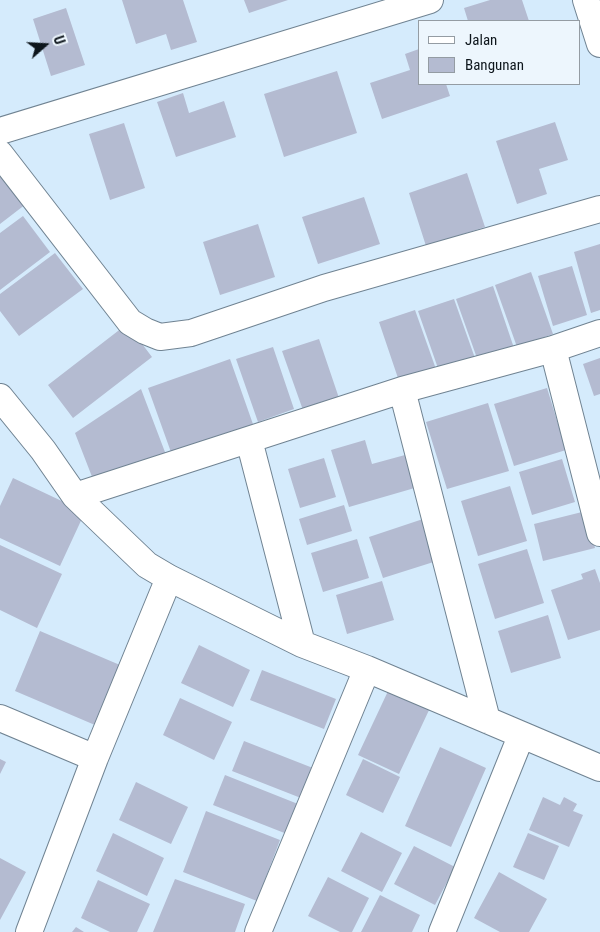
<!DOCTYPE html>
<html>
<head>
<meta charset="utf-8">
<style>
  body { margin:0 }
  #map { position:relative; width:600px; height:932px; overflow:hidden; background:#d5ebfc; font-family:"Roboto Condensed",sans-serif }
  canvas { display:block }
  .legend { position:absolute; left:418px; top:20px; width:162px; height:65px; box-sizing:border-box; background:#edf6fd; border:1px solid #949ca3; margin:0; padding:6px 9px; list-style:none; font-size:15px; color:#0e161c }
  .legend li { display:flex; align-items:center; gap:10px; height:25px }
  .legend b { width:25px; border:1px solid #949ca3 }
  .north { position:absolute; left:20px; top:20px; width:50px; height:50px; -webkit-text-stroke:4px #edf6fd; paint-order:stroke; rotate:71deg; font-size:14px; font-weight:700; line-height:20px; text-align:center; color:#0e161c }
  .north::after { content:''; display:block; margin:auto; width:18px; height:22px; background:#0e161c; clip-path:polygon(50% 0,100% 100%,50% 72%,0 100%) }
</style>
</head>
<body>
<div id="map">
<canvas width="600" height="932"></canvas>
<ul class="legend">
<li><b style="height:6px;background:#fff"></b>Jalan</li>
<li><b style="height:14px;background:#b4bbd1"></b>Bangunan</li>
</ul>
<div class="north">U</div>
</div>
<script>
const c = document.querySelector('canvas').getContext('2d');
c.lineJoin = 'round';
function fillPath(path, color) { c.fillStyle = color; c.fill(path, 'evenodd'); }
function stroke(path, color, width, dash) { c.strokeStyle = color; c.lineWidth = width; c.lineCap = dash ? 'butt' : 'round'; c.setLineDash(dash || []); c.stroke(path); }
fillPath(new Path2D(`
  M122,0h61l14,42 -26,8 -5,-16 -30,10z
  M244,0h44l-39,13z
  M490,0h32l7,21h-61l-4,-13z
  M66,8l19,57 -34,11 -18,-57z
  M419,49v35h27l4,12 -68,23 -12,-36 40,-13 -5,-16z
  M337,71l20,62 -73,24 -20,-63z
  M183,93l6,20 35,-12 12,36 -60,20 -19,-55z
  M555,122l13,38 -29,9 8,25 -30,10 -21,-63z
  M124,123l21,65 -35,12 -21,-66z
  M0,169l26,35 -26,20z
  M467,173l18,54 -59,19 -17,-53z
  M364,197l16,47 -62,20 -16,-47z
  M23,216l27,36 -50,38v-57z
  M258,224l17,53 -55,18 -17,-53z
  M600,244v66l-9,3 -17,-61z
  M55,253l28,36 -64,47 -19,-25v-17z
  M572,266l15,49 -34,11 -15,-50z
  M531,272l22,62 -36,13 -22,-62z
  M493,286l21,62 -36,13 -22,-62z
  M454,299l22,62 -36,13 -22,-63z
  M415,310l22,62 -37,12 -21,-62z
  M127,324l25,33 -79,61 -25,-33z
  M319,339l21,62 -36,12 -22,-62z
  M273,347l21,62 -36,13 -22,-63z
  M600,358v36l-6,2 -11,-32z
  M230,359l24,68 -82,28 -24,-67z
  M547,388l19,62 -52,16 -20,-62z
  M141,389l27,71 -72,27 -21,-54z
  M488,403l21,68 -62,18 -21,-67z
  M365,440l7,24 44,-12 9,33 -76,22 -18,-57z
  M324,458l12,39 -36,11 -12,-39z
  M562,459l13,43 -43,13 -13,-43z
  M13,478l72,34 -25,54 -60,-28v-32z
  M510,486l17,55 -49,15 -17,-55z
  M344,505l8,26 -45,14 -8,-26z
  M586,511l9,37 -52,13 -9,-37z
  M429,517l14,42 -60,19 -14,-41z
  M357,539l12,39 -46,14 -12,-39z
  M0,545l62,29 -25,54 -37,-18z
  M527,549l17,54 -49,16 -17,-55z
  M595,569l5,14v47l-32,10 -17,-50 32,-11 -2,-5z
  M382,581l12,39 -47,14 -11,-39z
  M548,615l13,43 -50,15 -13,-42z
  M40,631l87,37 -25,60 -87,-37z
  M199,645l51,25 -17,37 -52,-24z
  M262,670l74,29 -12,30 -74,-29z
  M389,689l41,19 -31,66 -41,-19z
  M180,698l52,24 -18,38 -51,-25z
  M244,741l74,29 -12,30 -74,-29z
  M440,747l46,21 -35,79 -46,-21z
  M0,759l6,3 -6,12z
  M363,759l37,18 -17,36 -37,-18z
  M225,775l73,29 -11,30 -74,-29z
  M136,782l52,25 -17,37 -52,-24z
  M543,797l17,8 4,-8 13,7 -4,7 10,4 -14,32 -40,-17z
  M206,811l74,29 -23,61 -74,-29z
  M361,832l41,21 -20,39 -41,-21z
  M113,833l51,25 -17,38 -51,-25z
  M528,833l31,13 -15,34 -31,-13z
  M414,846l41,21 -20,38 -41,-21z
  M0,858l26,14 -26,48z
  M499,872l48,27 -18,33h-29l-26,-14z
  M328,877l41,21 -17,34h-12l-32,-16z
  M175,879l70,25 -10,28h-82z
  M98,880l52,24 -13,28h-27l-29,-14z
  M380,895l40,20 -8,17h-51z
  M76,927l8,5h-12z`), '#b4bbd1');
const street = new Path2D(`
  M586,0l14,44
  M0,131l430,-131
  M0,154l130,168 15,9 15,6 31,-4 133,-45 276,-79
  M553,349l47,184
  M402,390l85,330
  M0,397l43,53 32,46 72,69 22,13 133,66 65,25 233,99
  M249,440l53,204
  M75,496l327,-106 151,-41 47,-16
  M0,718l95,40
  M29,932l66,-174 74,-180
  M258,932l109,-263
  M442,932l79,-196`);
stroke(street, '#708392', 28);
stroke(street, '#fff', 26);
</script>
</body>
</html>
